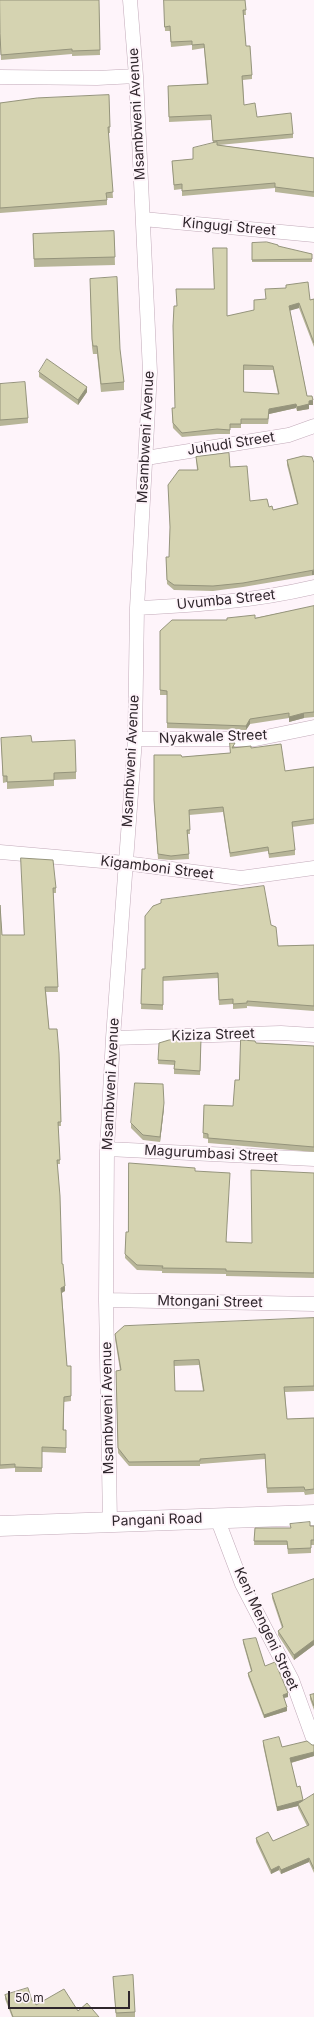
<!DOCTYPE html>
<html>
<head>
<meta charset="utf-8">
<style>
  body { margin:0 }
  #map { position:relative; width:314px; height:2017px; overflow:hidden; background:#fef4fa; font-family:Inter,sans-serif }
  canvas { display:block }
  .scale { position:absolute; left:8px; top:1991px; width:122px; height:18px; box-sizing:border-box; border:2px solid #2f262c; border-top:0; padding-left:5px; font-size:12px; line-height:14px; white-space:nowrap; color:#2f262c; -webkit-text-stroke:3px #fef4fa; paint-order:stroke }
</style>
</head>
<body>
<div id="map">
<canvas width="314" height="2017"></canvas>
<div class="scale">50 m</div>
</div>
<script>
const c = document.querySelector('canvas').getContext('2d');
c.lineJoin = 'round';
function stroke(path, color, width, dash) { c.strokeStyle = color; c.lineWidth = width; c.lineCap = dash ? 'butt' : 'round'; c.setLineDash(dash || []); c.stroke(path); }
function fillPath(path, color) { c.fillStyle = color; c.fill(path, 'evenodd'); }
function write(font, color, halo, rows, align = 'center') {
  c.font = font + ' Inter,sans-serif'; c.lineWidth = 4; c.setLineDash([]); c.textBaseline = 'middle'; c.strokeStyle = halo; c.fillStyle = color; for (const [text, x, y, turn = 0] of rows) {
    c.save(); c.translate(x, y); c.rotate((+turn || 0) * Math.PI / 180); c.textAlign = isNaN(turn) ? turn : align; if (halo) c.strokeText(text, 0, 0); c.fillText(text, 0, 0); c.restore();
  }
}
const minor = new Path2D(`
  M0,77l97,1 39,-2
  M143,219l171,16
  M146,458l143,-23 25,-9
  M137,608c61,-3 117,-7 177,-21
  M135,739h121l58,-12
  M0,852l125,11 116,15 73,-10
  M113,1038l168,-5 33,2
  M107,1149l207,10
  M106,1300l208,4
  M217,1518l25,66 50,96 22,61
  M110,1522l-4,-222 1,-151 6,-111 22,-299 2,-131 13,-236 -14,-296 -6,-76`);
const secondary = new Path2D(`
  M0,1526l314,-11`);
stroke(minor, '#c2aab9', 15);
stroke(secondary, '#c2aab9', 21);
stroke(minor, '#fff', 14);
stroke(secondary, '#fff', 20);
fillPath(new Path2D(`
  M0,0h99l1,55 -28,1v-2l-71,6 -1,-21z
  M164,0h81l1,15h-2l2,31 6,29v4l-9,1 1,25 13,12 36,17v4l-74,7 95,13v39l-39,-5v-4l-93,8v-7l-8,1 -2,-29 21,-2 20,-16 -2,-23 -42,2 -1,-36 39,-2 -3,-36 -12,2v-5l-21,2 -1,-16h-5z
  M109,95l1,38h-2l5,65h-6v7l-107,8v-110z
  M114,231l1,34 -81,2 -1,-33z
  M252,243l60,11v8h-60z
  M90,287l34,95v8l-23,2 -4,-38h-4l-1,-7z
  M314,299v48l-15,-39 -9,2 17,86 6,9h-4v4l-12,2 -1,-3 -27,6 -1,10h-27v4h-11v6h-13l-35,3 -9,-9 -1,-15v-5h3l2,-102 50,10zM244,370h29l5,24 -34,-2z
  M39,372l48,20 -9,13 -39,-28z
  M0,384l28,34v5l-28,3z
  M303,456l11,119 -71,12 -30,4 -39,-1 -7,-6 -1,-27h3l28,-87 -1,-13 34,10 20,34 19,6 4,3 24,-6 -10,-39v-5z
  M314,606v111l-10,1 -15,4v-4l-39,6 -4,6 -79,-2v-33h-7v-64l67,-11 28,-2z
  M1,738l31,4 44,30v7l-22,1v6l-47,3v-7l-4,1z
  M230,743l5,4 16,1 34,23 29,-4v57l-22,3 3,23v5l-26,3 -1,-7 -38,6 -7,-45 -34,3 1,19h-2l1,25 -18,1 -13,-1 -4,-55v-49l28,2 48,-4z
  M21,858l35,30v5h-3l5,99h-12l3,37 10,24 2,73h-3l2,38h-3l5,100 3,27 -3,2 5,73h4v35l-7,1v28h2v23l-24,-1v20h-27v-4l-15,1v-564l2,30h22z
  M271,925l7,21 36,-1v66l-67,-5v2l-14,1v-5l-14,1 -1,-27 -55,3v29l-22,-1 1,-40h3z
  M256,1043l58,3v106l-106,-9v-4l-5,-1 1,-33 29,1 6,-26z
  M201,1044l-1,31 -26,-1v-9l-16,-1v-4z
  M164,1108l-4,34 -17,-2 -12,-12v-5z
  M195,1171l32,71 25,1 62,-70v105l-88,-2v-2l-64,-1v-2l-25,-1 -12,-12 1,-26h2z
  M314,1318v73l-29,1 2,27 27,-1v76l-9,1 -1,-3 -37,1 -2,-34 -65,5v2h-71l-11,-13 -2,-82 4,-1 -5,-31v-5zM199,1365l4,26h-28l-1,-25z
  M314,1526v19h-3v8l-23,1 -1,-9h-33l1,-17h36z
  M314,1579v66l-20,15 -16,-25v-4l4,-3 -10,-30v-4z
  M243,1640l22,26 23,31 -4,1 3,13 -23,7 -16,-42v-3l3,-2 -8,-28z
  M314,1694v16l-4,-11v-4z
  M263,1741l19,6 32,-2v11l-23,7 6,24 6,14 11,-6v78l-5,-11 -28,12 -2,-4 -8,4 -15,-32v-4l17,3 34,-15 -9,-18v-2l-21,5 -14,-66z
  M113,1977l22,35v5h-19z
  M5,1995l27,6 4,4 42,6 21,6h-87l-7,-18z`), '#b7b598');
fillPath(new Path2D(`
  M299,303v5l-10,3v-5z
  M87,387v5l-9,13v-5z
  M313,400v5h-4v4l-12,2v-4l12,-6z
  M296,404v4l-27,6 -1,10 1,-15z
  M314,570v5h-2v-4z
  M304,713v5l-15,4v-5z
  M250,719v5l-4,6v-4z
  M164,1103v5l-4,34v-5z
  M65,1286v5l-4,2v-5z
  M314,1640v5l-20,15v-5z
  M288,1693v4l-5,1v-3z
  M287,1707v4l-23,7v-3z
  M314,1752v4l-24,7v-5z
  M303,1800v5l-5,-1v2l-21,5v-4z
  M309,1858v4l-28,12v-4z
  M279,1866v4l-8,4v-4z`), '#95947c');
const building = new Path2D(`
  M0,0h99l1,50 -28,1v-2l-71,6 -1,-21z
  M164,0h81l1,10h-3l3,36h4l2,29 -10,1 2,29 11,-2 2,14 34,-4 2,21 -80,7 -2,-26 -42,2 -1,-31 40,-2 -4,-40 -12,1v-4l-21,1 -1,-16 -5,1z
  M109,95l1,32h-2l5,65 -7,1 1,7 -107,8v-105l37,-5z
  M217,142v3l97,13v34l-39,-5v-4l-93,8v-7l-8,1 -2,-24 21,-2v-11z
  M114,231l1,26 -81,2 -1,-25z
  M267,242l11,3v1l34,8v5l-60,1v-17z
  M213,248h14v68l27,-6v-10l12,-1 -1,-10 21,-1v-3l22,-3 2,18 4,-1v44l-15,-40 -10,3 18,90h5l1,4 -4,1v3l-12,3 -1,-3 -27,5 -1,10h-27v5h-11v6l-13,-1 -35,4 -9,-10 -1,-15h3l-2,-82 1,-20h3l-1,-17h38zM244,365l29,1 6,28 -35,-2z
  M117,277l3,72 4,33 -23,2 -4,-38h-4l-1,-7 -2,-60z
  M47,359l40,28 -9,13 -39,-28z
  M25,382l3,36 -28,2v-36z
  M229,453l1,14 17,-1 3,35 17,-2 2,8 3,-1 1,4 25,-6 -11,-44 16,-4 9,1 2,6v107l-71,13 -30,3 -39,-1 -7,-5 -1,-23h3l1,-30 -2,-42 11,-15h19l-2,-13z
  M314,606v106l-10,1 -15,4v-4l-39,6 -4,7 -79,-3v-32l-7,-1v-59l12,-11h55v-2l28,-3v3z
  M31,736l1,6 43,-2 1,32 -22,1v7l-47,2v-6h-4l-2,-38z
  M230,743h5l-3,5 19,-2v2l30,-4 4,27 29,-4v52l-22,3 3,28 -26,4 -1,-7 -38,6 -7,-46 -34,3 1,20h-3l2,24 -18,2 -13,-2 -4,-54v-45h27l1,2 48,-4z
  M21,858l32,2 3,28h-3l5,99h-13l4,42h8l2,24 2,69h-3l2,38h-3l3,36 2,68h1l2,22 -4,2 6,78h4v30l-7,1 -1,33h3v18l-24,-1v21l-27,-1v-3l-15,1v-560l2,30h22z
  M264,886l7,39 5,2 2,19 36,-1v61l-67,-5v2l-14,1v-5l-14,1 -1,-27 -55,4v28l-22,-1 1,-35h3v-53l8,-10 8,-3v-3z
  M201,1039l-1,32 -26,-2 1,-8 -17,-1 1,-17 10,-3z
  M241,1040l14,1 1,2 58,3v101l-106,-9v-4l-5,-1 1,-28 29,1 2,-26h4z
  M135,1083l28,1 1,19 -4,34 -17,-2 -12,-12z
  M129,1163l66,5v3l35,2 -4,69 26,1 -1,-73 63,3v100l-88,-2v-2l-64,-1 1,-2 -26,-1 -12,-11 1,-22h2z
  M314,1318v68l-30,1 3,32 27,-1v71l-9,1 -1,-3 -37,1 -2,-34 -65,5v2l-71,1 -11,-14 -2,-77 5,-1 -6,-36 9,-8zM199,1360l5,31h-29l-1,-30z
  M310,1522v4h4v14h-3v8l-23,1 -1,-8h-33l1,-13h36l-1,-4z
  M314,1579v61l-20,15 -16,-24 5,-4 -11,-33z
  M256,1638l9,28 10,-4 13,31 -5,2 4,12 -23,8 -16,-42 4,-2 -9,-31z
  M314,1694v12l-4,-11z
  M279,1737l3,10 25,-6 5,4h2v7l-24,6 7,29 3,-1 3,14 -26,7 -14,-66z
  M314,1794v75l-5,-11 -28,12 -2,-4 -8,4 -15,-32 12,-6 5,9 36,-16 -11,-21z
  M133,1975l2,37 -19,1 -3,-36z
  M28,1988l4,13 3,-1 1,5 28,-16 14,22 9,-8 12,14h-86l-8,-22z`);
fillPath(building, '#d5d3b1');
stroke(building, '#95947c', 1);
write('14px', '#2f262c', '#fef4fa', [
  ["Msambweni Avenue",137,114,-93],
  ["Kingugi Street",229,227,5],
  ["Msambweni Avenue",146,437,-87],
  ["Juhudi Street",231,444,-9],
  ["Uvumba Street",226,600,-6],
  ["Nyakwale Street",213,737,-2],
  ["Msambweni Avenue",131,761,-87],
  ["Kigamboni Street",157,868,7],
  ["Kiziza Street",213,1035,-2],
  ["Msambweni Avenue",111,1084,-87],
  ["Magurumbasi Street",211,1154,3],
  ["Mtongani Street",210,1302,1],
  ["Msambweni Avenue",108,1408,-91],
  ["Pangani Road",157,1520,-2],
  ["Keni Mengeni Street",266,1629,65]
]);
</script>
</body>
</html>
